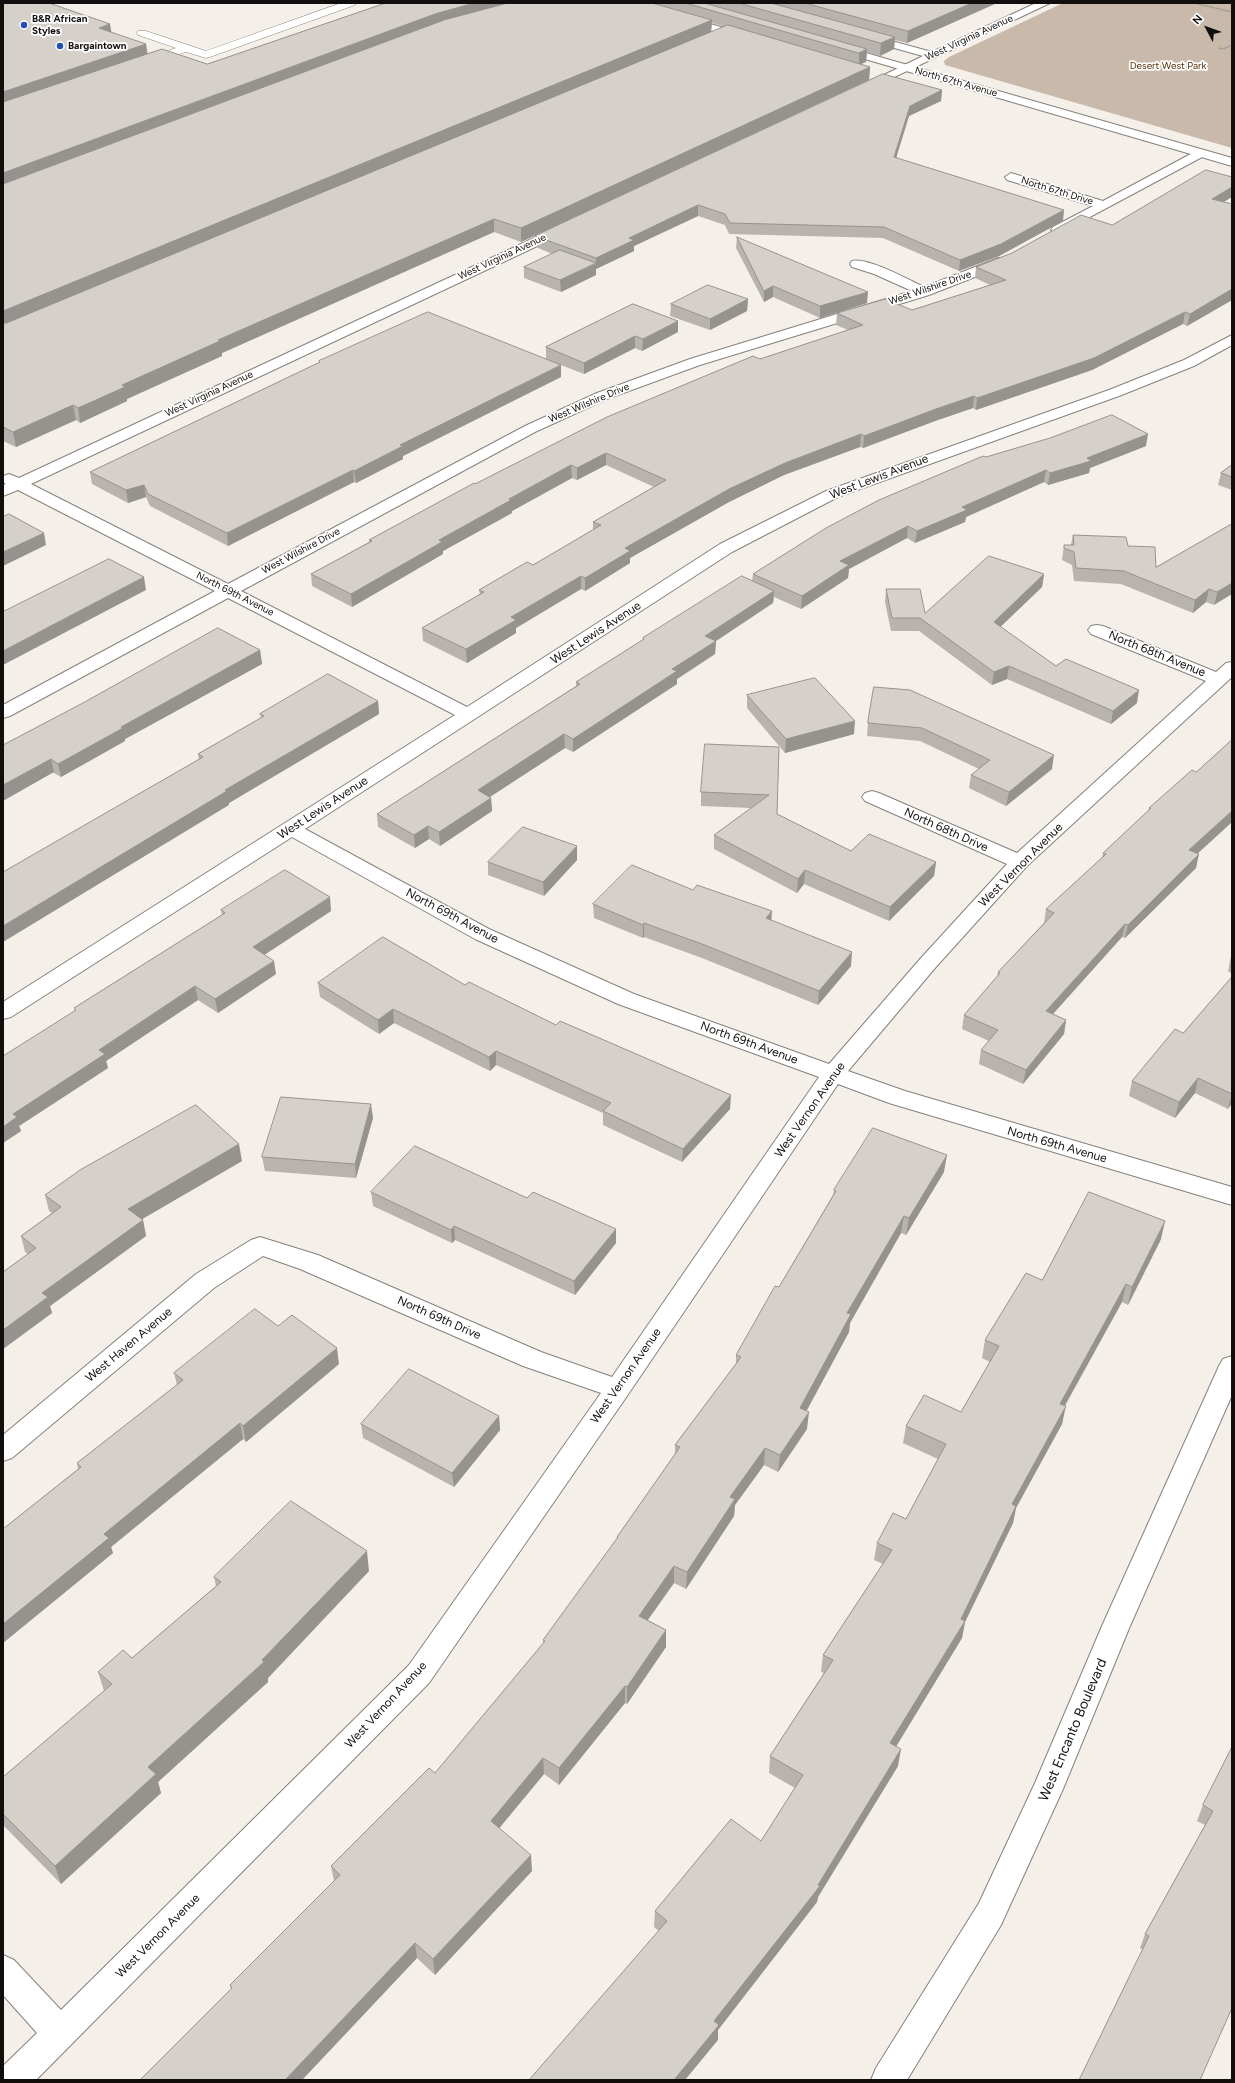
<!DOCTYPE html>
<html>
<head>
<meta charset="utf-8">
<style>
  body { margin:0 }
  #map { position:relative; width:1235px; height:2083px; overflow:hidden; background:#f5efe9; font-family:Figtree,sans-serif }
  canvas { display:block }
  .frame { position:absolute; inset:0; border:4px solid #110f0d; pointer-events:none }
  .north { position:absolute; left:1187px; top:8px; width:40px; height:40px; -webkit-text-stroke:3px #fff; paint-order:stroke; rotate:311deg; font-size:11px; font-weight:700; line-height:16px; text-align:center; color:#110f0d }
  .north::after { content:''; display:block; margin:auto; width:14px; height:18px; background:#110f0d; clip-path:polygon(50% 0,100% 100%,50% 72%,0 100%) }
</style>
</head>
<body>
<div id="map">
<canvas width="1235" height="2083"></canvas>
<div class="frame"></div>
<div class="north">N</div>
</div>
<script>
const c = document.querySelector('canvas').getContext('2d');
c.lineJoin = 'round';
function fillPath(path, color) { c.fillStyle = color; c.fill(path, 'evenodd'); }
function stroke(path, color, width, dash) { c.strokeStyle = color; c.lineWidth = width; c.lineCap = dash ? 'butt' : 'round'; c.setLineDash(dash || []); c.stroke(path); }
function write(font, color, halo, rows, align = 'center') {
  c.font = font + ' Figtree,sans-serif'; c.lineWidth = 3.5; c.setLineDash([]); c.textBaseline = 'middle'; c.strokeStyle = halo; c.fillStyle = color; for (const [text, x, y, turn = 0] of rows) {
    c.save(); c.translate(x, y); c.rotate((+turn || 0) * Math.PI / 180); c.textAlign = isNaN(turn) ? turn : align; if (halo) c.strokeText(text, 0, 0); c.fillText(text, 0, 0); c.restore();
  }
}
fillPath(new Path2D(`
  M1063,3h169v145l-287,-83 -1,-4 5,-4z`), '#c9b9ab');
const lane = new Path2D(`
  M341,3h15l-1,2 -145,52 -4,1 -20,-6 -41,13 -5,-3 1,-2 35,-12 -38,-13 -1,-2 1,-2h8l60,20z`);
const street = new Path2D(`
  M622,3h17l112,33 2,2 -2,2h-8l-120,-35z
  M1036,3h14l-183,87 -4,1 -6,-3 66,-32 -61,-17 -2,-2 2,-2 4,-1 66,18z
  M1200,149l6,4 -2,3 -146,78 -7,-4 2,-3 40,-21 -86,-26 -2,-3 6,-4 92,28z
  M562,225l7,4 -2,3 -536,252 197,100 297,-158 72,-33 93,-34 222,-68 -38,-17 -22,-7 -2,-3 2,-3c16,-4 57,19 72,26l74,-29h10l2,3 -2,3 -79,31 -229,70 -93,34 -72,33 -294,159 226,116 253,-163 106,-53 283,-101 75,-30 48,-25v10l-38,21 -75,30 -281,101 -106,55 -427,277 184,100 145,65 195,70 92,-106 86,-94 -142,-63 -3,-4 3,-4 7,-2 7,2 138,60 189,-172 -115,-47 -3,-4 3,-4 6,-1 6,1 113,46 10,-9 6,-1v15l-205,189 -92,102 -87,103 57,20 327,96v18l-343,-102 -51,-19 -211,312 -198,287 -393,397h-33v-14l34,-33 -34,-38v-40l11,5 47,50 348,-345 192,-272 -78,-27 -223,-97 -37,-13 -49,32 -202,170 -9,3v-26l193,-161 55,-34 9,-3 58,18 223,97 71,25 207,-300 -201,-73 -143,-65 -183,-102 -281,180 -8,2v-17l452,-287 -227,-117 -218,118 -7,2v-13l212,-114 -197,-101 -15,6v-11l3,-1 -3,-2v-6l6,-2 10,4z`);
const secondary = new Path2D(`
  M838,45l394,113v8l-398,-116 -2,-2 2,-2z
  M1232,1356v39l-102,231 -67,163 -62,136 -94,155h-36l5,-12 103,-165 56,-120 67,-157 117,-260 4,-7z`);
stroke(lane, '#86817c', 1);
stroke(street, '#86817c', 2);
stroke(secondary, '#86817c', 2);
stroke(new Path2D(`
  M1194,3l38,9
  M1219,48l4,1 9,-4`), '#938f8b', 1.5, [1.5, 1]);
fillPath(lane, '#fff');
fillPath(street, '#fff');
fillPath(secondary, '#fff');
fillPath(new Path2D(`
  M3,3l109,29 36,22 59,10 179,-61h611l-90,40 -12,-3 -1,9 -14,7 -13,-4 -1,10 -6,2 10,3 -1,13 -348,162 -27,-10 -272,121v3l-95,43v2l-47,22 -4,-3 -60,27 -13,-6zM712,23l14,4 -15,5z
  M942,90l-1,11 -32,15 -13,42 167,63 -64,35 -40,15 -76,-33 -154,-4 -4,-9 -27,-9 -64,30v5l-38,18v6l-35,17 -37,-14v-11l28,-13 -16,-7 -1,-11z
  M1232,177v20l-9,5 9,2v96l-45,26 -4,-2 -91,46 -116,40 -3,-2 -38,13 -72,27 -3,-1 -76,28 -55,27 -99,56v5l-45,28 -4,-2 -65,39v5l-49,30 -44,-22 -1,-13 58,-34 -1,-4 54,-25 60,-35v-8l61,-35 -48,-22 -29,15 -5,-2 -60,33v2l-69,38v3l-91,53 -40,-21 -1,-12 58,-32v-2l106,-56 285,-125 88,-29 -12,-5 1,-12 75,-3 78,-25 -15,-7 1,-11 136,-42z
  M737,237l130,66 -47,15 -47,-21 -9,5 -28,-54z
  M748,299l-1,12 -37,19 -40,-14 1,-12z
  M633,304l45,28 -36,19 -7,-3 -51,26 -23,-9v12l-158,79v3l-47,24 -2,-1 -126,64 -78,-40 -4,-9 -18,6 -36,-19 -2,-12 229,-109v-2l227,-2v-12z
  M1146,446l-56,22 -1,5 -41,12 -4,-3 -78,35 -1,5 -50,21 -8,-5 -58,31 -1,9 -47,31 -27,-12 -1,6 -57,38 -1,13 -38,25v5l-104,68 -8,-4 -75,49 1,1 1,13 -52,35 -11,-7 -14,9 -37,-21 -1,-13 199,-128v-4l67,-42v-2l109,-57 1,-7 233,-117z
  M1232,465v25l-14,-5 3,-12z
  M1232,524l-18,81 -8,-3 -13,11 -72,-29 -47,-3 -2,-16 -10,-5 2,-15h7l2,-10 55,11 28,21z
  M1044,574l-2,13 -42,40 56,39 81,37 -26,21 -104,-45 -15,6 -73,-54h-28l-6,-29 1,-13 39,24z
  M260,650l2,14 -137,75v2l-64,36 -58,-32z
  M874,687l178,82 -46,37 -37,-18 2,-13 8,-6 -59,-28 -53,-5 1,-13z
  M747,695l107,39 -69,19 -38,-45z
  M378,701l1,13 -150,89v2l-30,-45 -1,-6 63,-36 -1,-4z
  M1232,740v82l-35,32 -1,14 -71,70 -3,-1 -69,77 13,6 -2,14 -41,50 -44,-20 2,-14 8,-9 -27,-12 2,-14 33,-38 1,-5 46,-49 2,-14 56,-51 1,-5 45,-42 1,-3 47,-36z
  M779,747l-2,67 74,37 85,11 -2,14 -45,45 -85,-37 -7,9 -83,-44v-14l37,-27 -50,-2v-14z
  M577,860l-33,36 -56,-21v-13z
  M593,904l178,16 80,46 -33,39 -116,-47 -58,-21 -1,1 -49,-20z
  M221,910l110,1 -67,44 12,19 -58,39 -20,-13 -92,61 2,7 -89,58 2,5 -18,12 72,-132 -1,-3 148,-93z
  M1231,956h1v18l-4,-3z
  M1232,977v126l-4,6 -33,-16 -20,25 -46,-22 3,-15 51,-48z
  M318,983l147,2 265,124 -48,53 -79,-37v-12l-107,-48 -6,6 -96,-48 -15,11 -59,-37z
  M373,1118l-17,60 -91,-7 -3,-14z
  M242,1161l-100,58 1,1 3,16 -96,70 2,7 -49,36v-77l25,-18 -3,-2 -4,-16 31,-23 -3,-2 -4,-16z
  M944,1172l-38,63 -5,-2 -51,90 -1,9 -43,79 1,18 -29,43 -14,-7 -29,40 -1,11 -48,73 -12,-6 -26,37 18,10v17l-39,57 -2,-1 -66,82 -15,-11 -45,54 33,43 -97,104 -18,-17 -115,122h-162l91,-91 -1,-4 104,-104 -3,-15 104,-93 108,-129v-4l74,-100v-3l58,-83v-9l61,-81v-9l43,-68 54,-92 1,-5z
  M371,1192l156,6 89,45 -41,52 -120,-55 -3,3 -79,-37z
  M1161,1239l-33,66 -6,-3 -57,104 -3,18 -46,84 -3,15 -48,99 -3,16 -66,108 2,20 -80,131 -1,5 -99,128v10l-59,-109 -5,-4 1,-16 106,-70 34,-53 -26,-15 1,-17 54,-83 -3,-1 2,-17 60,-91 -9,-4 3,-17 29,-24 32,-60 -35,-16 3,-17 55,-14 29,-50 -8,-4 3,-18 57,-60z
  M278,1326l61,38 -93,78 -3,-3 -132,108 2,6 -110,90v-114l75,-60 -1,-6 100,-78 -3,-12z
  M499,1416l1,14 -46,57 -91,-49 -2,-14z
  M369,1571l-101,107v4l-110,100 3,11 -100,91 -58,-59v-48l101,-86 -6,-19 34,-14 84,-72 -2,-9z
  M1232,1747v262l-92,-61 5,-14 60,-109 -8,-4 6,-16z`), '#b8b3af');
fillPath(new Path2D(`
  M474,3h43l-514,184v-14l432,-159z
  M972,3h25l-90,40 1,-12z
  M712,20l-1,12 -708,294v-15z
  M110,24l2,12 -13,-8z
  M895,37l-1,12 -14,7 1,-13z
  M146,44l2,12 -145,49v-13z
  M867,49l-1,13 -7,3v-12z
  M870,67l-1,13 -348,162v-14z
  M942,90l-1,11 -32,15 -16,52 1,-11 16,-51z
  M1232,187v10l-22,13 2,-11z
  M698,205v11l-64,30v5l-38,18v6l-35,17 -1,-12 36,-16v-6l33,-20z
  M1064,210l-1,11 -64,35 -40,15 1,-11z
  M494,219v13l-272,121v3l-95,43v2l-47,22 -2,-15 44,-23 96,-45z
  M773,286v11l-9,5v-11z
  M1232,289v11l-45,26 3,-12z
  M868,292l-1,11 -47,15v-12z
  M748,299l-1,12 -37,19v-11z
  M1185,312l-2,12 -91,46 -116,40 1,-12z
  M678,321v11l-36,19 1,-12z
  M635,336v12l-51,26v-11z
  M561,365v12l-158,79v3l-47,24 -2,-12 46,-26z
  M974,396l-1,12 -38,13 -72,27 1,-12 72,-27z
  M73,405l3,15 -60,27 -3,-15z
  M861,434l-1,13 -76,28 -55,27 -99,56v5l-45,28v-13l40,-30 104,-59 56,-26z
  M1148,434l-2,12 -56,22 -1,5 -41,12 2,-12z
  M606,453v12l-29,15v-12z
  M571,465l1,13 -60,33v2l-69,38v3l-91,53 -1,-13 88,-54 70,-41z
  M353,470l1,12 -126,64 -1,-13z
  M1046,470l-2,12 -78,35 -1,5 -50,21 2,-12 45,-24z
  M144,485l2,12 -18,6 -2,-13z
  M908,526l-1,12 -58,31 -1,9 -47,31 1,-13 38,-35z
  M44,533l2,12 -43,21v-14z
  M1044,574l-2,13 -50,48 2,-13z
  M581,576v13l-65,39v5l-49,30 -1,-14 45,-32z
  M144,577l2,13 -143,75v-14z
  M1232,583v11l-18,11 3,-13z
  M1209,589l-3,13 -13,11 2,-13z
  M774,591l-1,12 -57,38 -1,13 -38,25v5l-104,68v-13l99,-70 33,-33z
  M260,650l2,14 -137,75v2l-64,36 -3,-13 63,-37z
  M1009,666l-2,13 -15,6 2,-13z
  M1139,690l-2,13 -26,21 2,-13z
  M378,701l1,13 -150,89v2l-226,137v-16l222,-136z
  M855,721l-1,13 -69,19 1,-14z
  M564,734l1,14 -86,56 -1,-14z
  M1054,755l-2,14 -46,37 3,-14z
  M51,759l3,13 -51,29v-16z
  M491,798l1,13 -52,35 -1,-14z
  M1232,811v11l-46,42 3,-14z
  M428,826l1,13 -14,9 -1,-13z
  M577,846v14l-33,36 -1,-14z
  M1199,854l-3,14 -71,70 3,-13z
  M936,862l-2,14 -45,45 1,-14z
  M805,870l-1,14 -7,9 1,-14z
  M330,897l1,14 -76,50 -2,-14z
  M772,911l-1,14 -5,-7z
  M644,923v14l-1,1v-13z
  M1125,924l-3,13 -79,88 3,-14z
  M852,952l-1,14 -33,39 1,-14z
  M274,961l2,13 -58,39 -3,-14z
  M195,986l3,14 -92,61 2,7 -89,58 2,5 -18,12v-16l10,-13 86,-64z
  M393,1009l1,14 -15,11 -1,-14z
  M1066,1020l-2,14 -41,50 3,-14z
  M496,1051v14l-6,6 -1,-14z
  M1198,1078l-3,15 -20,25 4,-16z
  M1232,1094v9l-4,6z
  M731,1095l-1,14 -48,53 1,-13z
  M371,1104l2,14 -17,60 -1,-14z
  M239,1144l3,17 -110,64 -4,-16z
  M947,1155l-3,17 -38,63 3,-17z
  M904,1216l-3,17 -51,90 -1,9 -50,93 1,-17 47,-95z
  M143,1220l3,16 -96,70 2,7 -49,36v-19l39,-37z
  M1165,1221l-4,18 -33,66 4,-18z
  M454,1226l1,14 -3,3 -1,-13z
  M616,1229v14l-41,52 -1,-14z
  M1126,1284l-4,18 -66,119 4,-17z
  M337,1348l2,16 -93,78 -3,-16z
  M1066,1406l-4,18 -46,84 -3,15 -48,99 -3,16 -74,122 2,-17 71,-124 51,-115z
  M809,1412l-2,17 -29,43 2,-17z
  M499,1416l1,14 -46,57 -2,-14z
  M240,1423l3,16 -132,108 2,6 -110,90v-19l101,-90z
  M765,1448l-1,17 -29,40 -1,11 -48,73 1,-17 43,-75z
  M367,1551l2,20 -101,107v4l-110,100 3,11 -100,91 -6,-18 93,-99 114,-107z
  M674,1566v17l-35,49v-16z
  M666,1630v17l-39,57v-17z
  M625,1686v17l-66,82v-17z
  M901,1749l-3,17 -80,131 -1,5 -99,128v10l-33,40h-11l40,-59 104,-136z
  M543,1758l1,16 -52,63 -1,-16z
  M531,1855l1,16 -97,104 -2,-16z
  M415,1943l2,15 -115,122h-17z`), '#96928e');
const building = new Path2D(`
  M3,3h46l61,21 -11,4 47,16 -143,48z
  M386,3h88l-39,11 -432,159v-71l159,-53 45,15z
  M508,3h144l60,17 -709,291v-127l441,-164z
  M686,3h18l163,46 -8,4z
  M739,3h32l124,34 -14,6z
  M805,3h167l-64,28z
  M728,25l142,42 -349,161 -27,-9 -276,121 2,1 -98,44 3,2 -47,21 -5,-3 -60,27 -10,-5v-104h3z
  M883,74l59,16 -32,16 -16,51 170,53 -63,34 -41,16 -76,-33 -154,-4 -5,-9 -27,-9 -69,33 5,2 -38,18 -61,-22z
  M1206,170l26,7v10l-20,12 20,5v85l-42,25 -5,-2 -91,46 -117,40 -3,-2 -38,13 -72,27 -3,-2 -76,29 -56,26 -104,59 5,3 -45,27 -4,-2 -70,41 5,3 -50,29 -44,-21 62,-36 -5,-2 48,-28 6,3 68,-40 -8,-3 73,-42 -60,-27 -29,15 -6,-3 -62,34 2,1 -72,40 3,2 -91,52 -40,-20 61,-33 -3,-1 105,-57 1,1 132,-67 146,-61 7,3 103,-34 -26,-12 48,-14 27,11 94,-30 -30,-13 36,-14 69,-38 31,10z
  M737,237l131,55 -48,14 -47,-20 -9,5z
  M560,250l36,13 -36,17 -36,-13z
  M708,285l40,14 -38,20 -39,-15z
  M633,304l45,17 -35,18 -8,-3 -51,27 -38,-16z
  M428,312l133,53 -161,80 3,1 -49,25 -1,-1 -126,63 -79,-39 -4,-9 -18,5 -36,-18 230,-110 -1,-1z
  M1112,415l36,19 -61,24 4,3 -41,12 -4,-3 -84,37 5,3 -50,21 -9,-5 -68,35 9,4 -47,31 -49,-22 73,-46 53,-28 104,-44 3,1 64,-19z
  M1232,465v12l-11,-4z
  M9,514l35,19 -41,19v-35z
  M1232,524v59l-15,9 -8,-3 -14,11 -71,-29 -48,-3 -2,-16 -10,-4v-3h10l-1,-10 53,2 2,9 27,1 1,20z
  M989,556l55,18 -50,48 62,44 10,-7 73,31 -26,21 -104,-45 -15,6 -74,-54h-28l-6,-29h34l5,24z
  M109,559l35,18 -141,74v-39z
  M742,576l32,15 -69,45 11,5 -44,28 5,2 -104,68 -9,-5 -86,56 13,8 -52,34 -11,-6 -14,9 -37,-21 203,-130 -4,-2 68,-43 -1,-1z
  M218,628l42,22 -139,77 2,1 -65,36 -7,-5 -48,26v-40l78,-41z
  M328,674l50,27 -153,89 2,1 -224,135v-54l200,-115 -5,-3 66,-38 -4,-2z
  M815,678l40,43 -69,18 -39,-44z
  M874,687l36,3 144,65 -45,37 -38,-17 19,-15 -68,-32 -54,-5z
  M1232,740v71l-43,39 10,4 -71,71 -3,-1 -79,87 20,9 -40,50 -45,-20 17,-20 -34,-15 36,-42 -2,-1 56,-59 -8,-4 60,-55 -3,-1 48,-45h-2l43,-38 4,2z
  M705,744l74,3 -2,67 74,37 18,-17 67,28 -46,45 -85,-37 -7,9 -84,-44 55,-40 -68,-3z
  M523,827l54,19 -34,36 -55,-20z
  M632,865l61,25 4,-5 75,26 -6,7 86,34 -33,39 -117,-47 -58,-21 -1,2 -50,-21z
  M285,870l45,27 -77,50 21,14 -59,38 -20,-13 -96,64 6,4 -92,60 4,3 -14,10v-71l73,-46 -2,-2 151,-95 -4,-3z
  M383,937l82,48 4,-3 87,43 4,-4 171,74 -48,54 -80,-38 8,-8 -115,-52 -7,6 -96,-48 -15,11 -60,-37z
  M1232,977v117l-34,-16 -19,24 -47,-21 43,-52 8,4z
  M281,1097l90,7 -16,60 -93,-7z
  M196,1105l43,39 -111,65 15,11 -101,73 6,4 -45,33v-58l33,-24 -15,-12 40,-29 -16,-12 35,-25z
  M873,1128l74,27 -38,63 -5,-2 -57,97 4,1 -51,94 9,4 -29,43 -15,-7 -35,49 5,2 -48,73 -13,-6 -35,50 27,14 -39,57 -2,-1 -66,82 -16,-10 -52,63 40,34 -98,104 -18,-16 -130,137h-145l92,-92 -2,-3 110,-110 -9,-9 98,-98 6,5 110,-132 -2,-1 75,-103h-1l63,-90 -5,-2 66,-88 -5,-2 39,-69 4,1 57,-96 -2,-1z
  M415,1146l112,52 6,-6 83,37 -42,52 -120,-55 -3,4 -80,-38z
  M1089,1192l76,29 -33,66 -6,-3 -66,120 6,2 -54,98 4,2 -55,113 4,2 -75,122 11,6 -83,136 2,1 -106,135 5,4 -45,55h-145l138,-159 -12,-10 76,-92 30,22 42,-66 -33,-19 63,-96 -10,-5 69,-105 -15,-7 16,-30 13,6 40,-75 -40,-18 18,-31 37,17 38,-66 -14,-6 41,-67 16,7z
  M255,1309l23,17 14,-11 45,33 -94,78 -3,-3 -136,111 5,4 -106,86v-95l78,-62 -4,-4 106,-83 -9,-7z
  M409,1369l90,47 -47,57 -91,-49z
  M291,1501l76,50 -105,109 2,2 -116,105 8,7 -101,92 -52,-52v-37l109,-93 -14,-12 25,-22 9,8 89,-76 -7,-5z
  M1232,1747v261l-32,72h-121l70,-144 -4,-2 68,-123 -10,-6z`);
fillPath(building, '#d6d0cb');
stroke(building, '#96928e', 1);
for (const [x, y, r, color] of [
  [24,25,4,"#254ebc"],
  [60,46,4,"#254ebc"]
]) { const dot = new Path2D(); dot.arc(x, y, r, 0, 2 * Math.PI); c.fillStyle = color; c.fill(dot); stroke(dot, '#fff', 1.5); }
write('bold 10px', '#110f0d', '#fff', [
  ["B&R African",32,19],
  ["Styles",32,31],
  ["Bargaintown",68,46]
], 'left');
write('10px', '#110f0d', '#fff', [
  ["West Virginia Avenue",969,38,-25],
  ["North 67th Avenue",956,82,16],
  ["North 67th Drive",1057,191,17],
  ["West Virginia Avenue",502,257,-25],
  ["West Wilshire Drive",930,288,-19],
  ["West Virginia Avenue",209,394,-25],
  ["West Wilshire Drive",589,403,-23],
  ["West Wilshire Drive",301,551,-28],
  ["North 69th Avenue",235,594,27]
]);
write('10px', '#533109', '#fff', [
  ["Desert West Park",1168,66]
]);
write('12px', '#110f0d', '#fff', [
  ["West Lewis Avenue",879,477,-21],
  ["West Lewis Avenue",596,633,-33],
  ["North 68th Avenue",1157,654,22],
  ["West Lewis Avenue",323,808,-33],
  ["North 68th Drive",946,830,24],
  ["West Vernon Avenue",1021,865,-45],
  ["North 69th Avenue",452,916,28],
  ["North 69th Avenue",749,1043,20],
  ["West Vernon Avenue",810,1110,-55],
  ["North 69th Avenue",1057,1145,16],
  ["North 69th Drive",439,1318,24],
  ["West Haven Avenue",129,1345,-40],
  ["West Vernon Avenue",626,1376,-55],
  ["West Vernon Avenue",386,1705,-47],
  ["West Vernon Avenue",158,1936,-45]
]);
write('14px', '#110f0d', '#fff', [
  ["West Encanto Boulevard",1073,1730,-67]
]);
</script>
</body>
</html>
